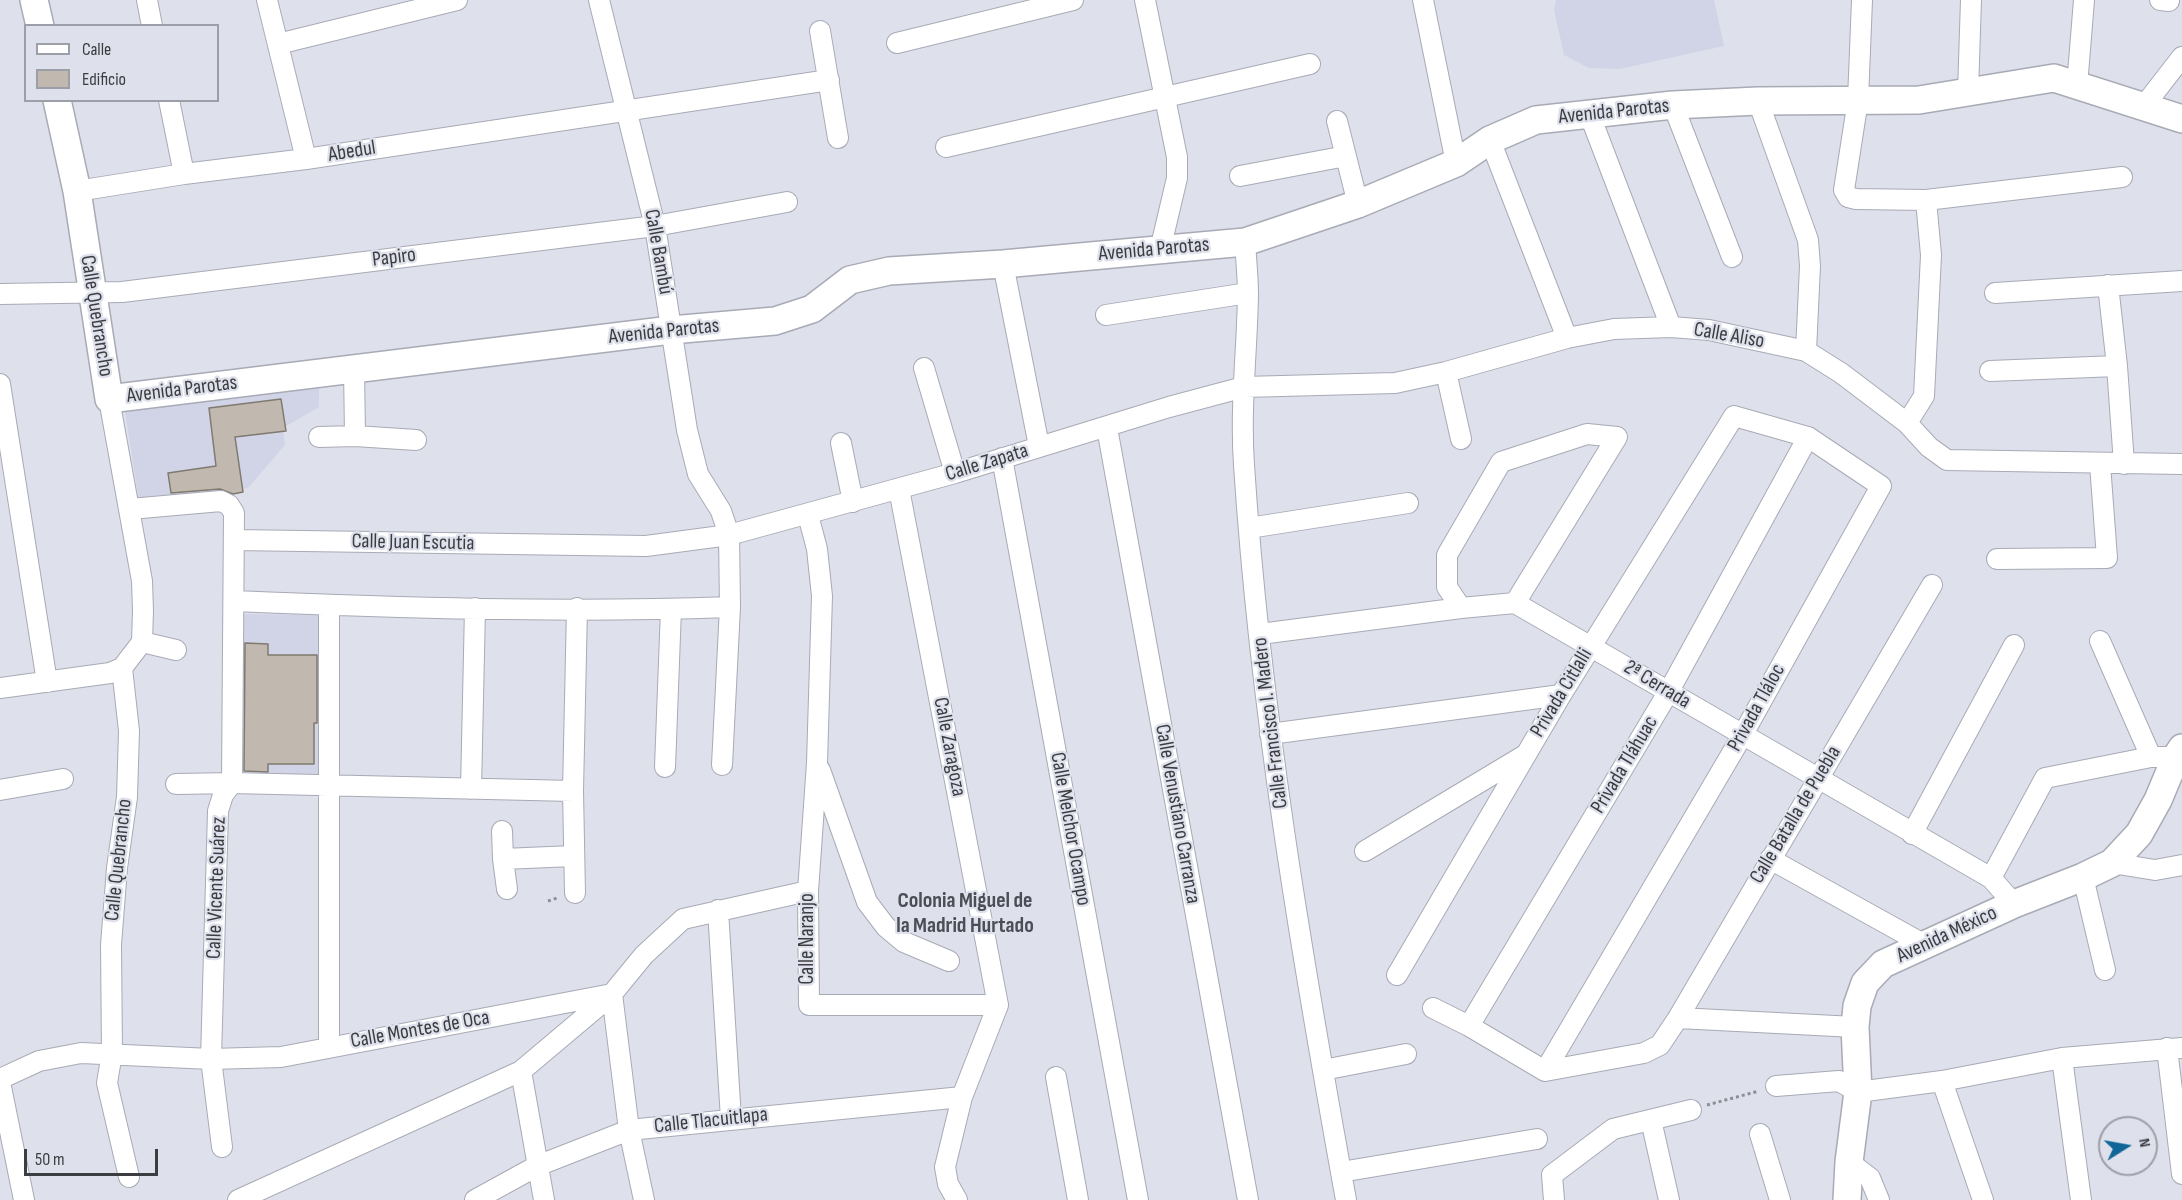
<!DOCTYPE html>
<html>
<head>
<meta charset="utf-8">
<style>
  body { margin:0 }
  #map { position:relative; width:2182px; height:1200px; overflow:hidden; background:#dee0ec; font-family:"Sofia Sans Condensed",sans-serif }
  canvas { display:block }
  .legend { position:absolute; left:24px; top:24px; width:195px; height:78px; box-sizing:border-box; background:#dee0ec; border:2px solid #9d9fa8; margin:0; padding:8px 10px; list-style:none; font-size:18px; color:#3c3d41 }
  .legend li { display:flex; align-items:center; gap:12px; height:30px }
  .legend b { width:30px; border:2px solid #9d9fa8 }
  .north { position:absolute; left:2098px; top:1116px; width:60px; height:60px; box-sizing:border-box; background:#dee0ec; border:2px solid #9d9fa8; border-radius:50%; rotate:79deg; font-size:16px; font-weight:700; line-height:24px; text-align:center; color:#3c3d41 }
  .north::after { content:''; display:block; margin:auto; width:21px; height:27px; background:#106697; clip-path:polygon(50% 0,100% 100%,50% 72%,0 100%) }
  .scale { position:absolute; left:24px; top:1149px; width:134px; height:27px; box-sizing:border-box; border:3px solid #3c3d41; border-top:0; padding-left:8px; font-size:18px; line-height:21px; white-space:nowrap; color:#3c3d41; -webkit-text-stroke:4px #dee0ec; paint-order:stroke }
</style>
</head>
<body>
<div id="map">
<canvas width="2182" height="1200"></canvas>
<ul class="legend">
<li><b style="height:8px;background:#fff"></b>Calle</li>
<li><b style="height:16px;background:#c1b9af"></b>Edificio</li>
</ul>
<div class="north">N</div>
<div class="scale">50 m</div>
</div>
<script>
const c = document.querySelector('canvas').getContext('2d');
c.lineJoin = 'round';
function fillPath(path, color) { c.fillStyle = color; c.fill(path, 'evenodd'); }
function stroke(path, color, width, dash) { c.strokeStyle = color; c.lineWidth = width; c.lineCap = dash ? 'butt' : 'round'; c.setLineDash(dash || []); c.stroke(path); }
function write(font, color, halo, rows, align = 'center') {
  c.font = font + ' "Sofia Sans Condensed",sans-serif'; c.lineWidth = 4.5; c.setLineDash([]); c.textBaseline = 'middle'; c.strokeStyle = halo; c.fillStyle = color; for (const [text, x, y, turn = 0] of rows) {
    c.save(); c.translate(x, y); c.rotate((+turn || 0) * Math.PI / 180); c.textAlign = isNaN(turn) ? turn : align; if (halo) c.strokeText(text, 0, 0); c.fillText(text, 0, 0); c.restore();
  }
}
fillPath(new Path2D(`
  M1556,0h158l10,46 -104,23 -31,-1 -25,-13 -10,-45z
  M319,381v26l-36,21 2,17 -37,43 -109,13 -14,-89z
  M239,614l85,1 -3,162 -83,-3z`), '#d1d4e7');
const building = new Path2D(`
  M281,399l5,32 -51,6 8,55 -10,2 -13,-5 -49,4 -3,-20 48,-7 -7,-58z
  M245,643l23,1v11h49v68h-3v41h-46v8l-24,-1z`);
fillPath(building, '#c1b9af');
stroke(building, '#7f796f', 1.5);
const street = new Path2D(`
  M147,0l5,26
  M267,0l39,159
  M599,0l56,226 32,204 11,44 23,37 8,24 1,72 -8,158
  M1145,0l32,157v21l-17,72
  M1423,0l33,163
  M1862,0l-4,100 -14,90 4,7 8,2 70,1 196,-23
  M2160,0l9,1
  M820,31l18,107
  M897,43l176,-43
  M278,44l179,-44
  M2077,86l7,-86
  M1968,92l3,-92
  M169,100l15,74
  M1758,101l50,139 2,26 -4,85
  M1673,105l59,152
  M2144,106l38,-49
  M1589,113l82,214
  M1337,121l21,83
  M1490,140l77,198
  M946,147l364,-83
  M1240,176l106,-20
  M77,191l107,-17 122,-15 523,-79
  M1245,242c1,17 3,35 3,53 -1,56 -8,113 -4,170 16,247 58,492 102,735
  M1003,264l36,182
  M2108,285l9,81 7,98
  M1995,293l187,-12
  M0,294l122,-2 533,-66 132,-24
  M1106,315l142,-22
  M354,368l1,68 61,4
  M924,368l31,105
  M1990,371l127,-5
  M1446,372l15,67
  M0,384l47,298
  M1907,423l17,-27 7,-141 -5,-55
  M1107,428l141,772
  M319,437l36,-1
  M841,443l12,59
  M1002,458l136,742
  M899,489l99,516
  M130,509l91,-8 8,4 5,8 -2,270 -9,12 -5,16 -7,248 11,88
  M808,515l9,34 5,47 -5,167 -9,128 1,114h189
  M1249,528l159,-25
  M235,540l411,6 83,-11 226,-62 214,-66 75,-20 151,-4 51,-11 121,-34 47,-9 57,-2 38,3 97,21 35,22 66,50 22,24 18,13 235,4
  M1997,559l110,-1 -7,-94
  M234,601c165,7 331,12 496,6
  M329,605v441
  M1461,608l-14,-21v-32l54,-93 86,-28 30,3 -102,166
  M1260,634l201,-26 54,-5 476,275 23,26
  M2100,641l51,116
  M142,642l34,8
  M122,668l7,63 -2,66 -10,71 -6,77 1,108 -5,30 22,94
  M0,688l110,-15 12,-5 20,-26 1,-31 -1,-30 -33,-182
  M1270,734l291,-39
  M665,767l6,-158
  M820,770l47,132 19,25 18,15 45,19
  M176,784l56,-1 341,8
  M471,789l4,-181
  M0,790l63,-11
  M502,831l1,28
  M1912,834l102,-189
  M1365,851l160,-96
  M1770,859l155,86
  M2112,863l43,7 27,-5
  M2083,877l22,93
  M1991,878l54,-100 106,-21h25
  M507,889l-4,-30 70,-3
  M575,893l-2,-102 4,-183
  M718,910l13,209
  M1397,975l164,-280 173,-279 74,21 73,49 -139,250 -197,335
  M612,994l17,136 15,70
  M1433,1008l36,18 76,45 99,-18 16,-8 18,-27 254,-433
  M1678,1018l177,9
  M1469,1026l200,-335 139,-254
  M2167,1048l15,126
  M2062,1058l19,142
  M1323,1070l83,-16
  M521,1071l23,129
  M1056,1077l22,123
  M0,1079l39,-18 42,-8 130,6 70,-2 331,-63 32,-39 39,-36 125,-28
  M1942,1081l41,119
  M0,1082l24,118
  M1776,1086l63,-5 19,11 84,-11 120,-23 120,-10
  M1651,1120l18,80
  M1760,1134l20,66
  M1849,1162l21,16 9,22
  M1341,1172l196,-33
  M238,1200l283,-129 89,-75
  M475,1200l62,-34 92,-36 333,-33
  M957,1200l-9,-16 -3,-17 17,-70 36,-92
  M1554,1200l-2,-25 61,-46 78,-19`);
const secondary = new Path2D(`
  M34,0l6,26
  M57,100l20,91 32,208 562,-69 104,-9 37,-12 38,-29 39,-9 114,-7 242,-22 113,-38 98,-41 34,-23 46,-20 137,-15 85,-4 161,-1 135,-22 128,41
  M1847,1200l2,-38 9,-70 -3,-65 2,-21 8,-23 18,-19 131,-60 69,-27 29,-14 27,-29 19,-34 18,-43 6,-9`);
stroke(street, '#a8aab5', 22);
stroke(secondary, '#a8aab5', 30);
stroke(new Path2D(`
  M548,901l9,-3
  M1707,1105l52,-14`), '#8d8e96', 3, [3, 3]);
stroke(street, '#fff', 20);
stroke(secondary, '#fff', 27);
write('21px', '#3c3d41', '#dee0ec', [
  ["Avenida Parotas",1614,112,-6],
  ["Abedul",352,152,-9],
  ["Avenida Parotas",1154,250,-5],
  ["Calle Bambú",658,252,80],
  ["Papiro",394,258,-7],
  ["Calle Quebrancho",96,316,81],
  ["Avenida Parotas",664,332,-6],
  ["Calle Aliso",1729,336,10],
  ["Avenida Parotas",182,390,-7],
  ["Calle Zapata",987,463,-17],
  ["Calle Juan Escutia",413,543,1],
  ["2ª Cerrada",1657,685,31],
  ["Privada Citlalli",1562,693,-59],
  ["Privada Tláloc",1757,708,-61],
  ["Calle Francisco I. Madero",1271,723,-97],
  ["Calle Zaragoza",949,747,79],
  ["Privada Tláhuac",1625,765,-59],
  ["Calle Venustiano Carranza",1177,814,80],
  ["Calle Batalla de Puebla",1796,815,-59],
  ["Calle Melchor Ocampo",1070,829,80],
  ["Calle Quebrancho",119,860,-84],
  ["Calle Vicente Suárez",217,888,-88],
  ["Avenida México",1947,935,-25],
  ["Calle Naranjo",808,939,-90],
  ["Calle Montes de Oca",420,1030,-10],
  ["Calle Tlacuitlapa",711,1121,-6]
]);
write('bold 22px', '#4c4e57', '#dee0ec', [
  ["Colonia Miguel de",965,901],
  ["la Madrid Hurtado",965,926]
]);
</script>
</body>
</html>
